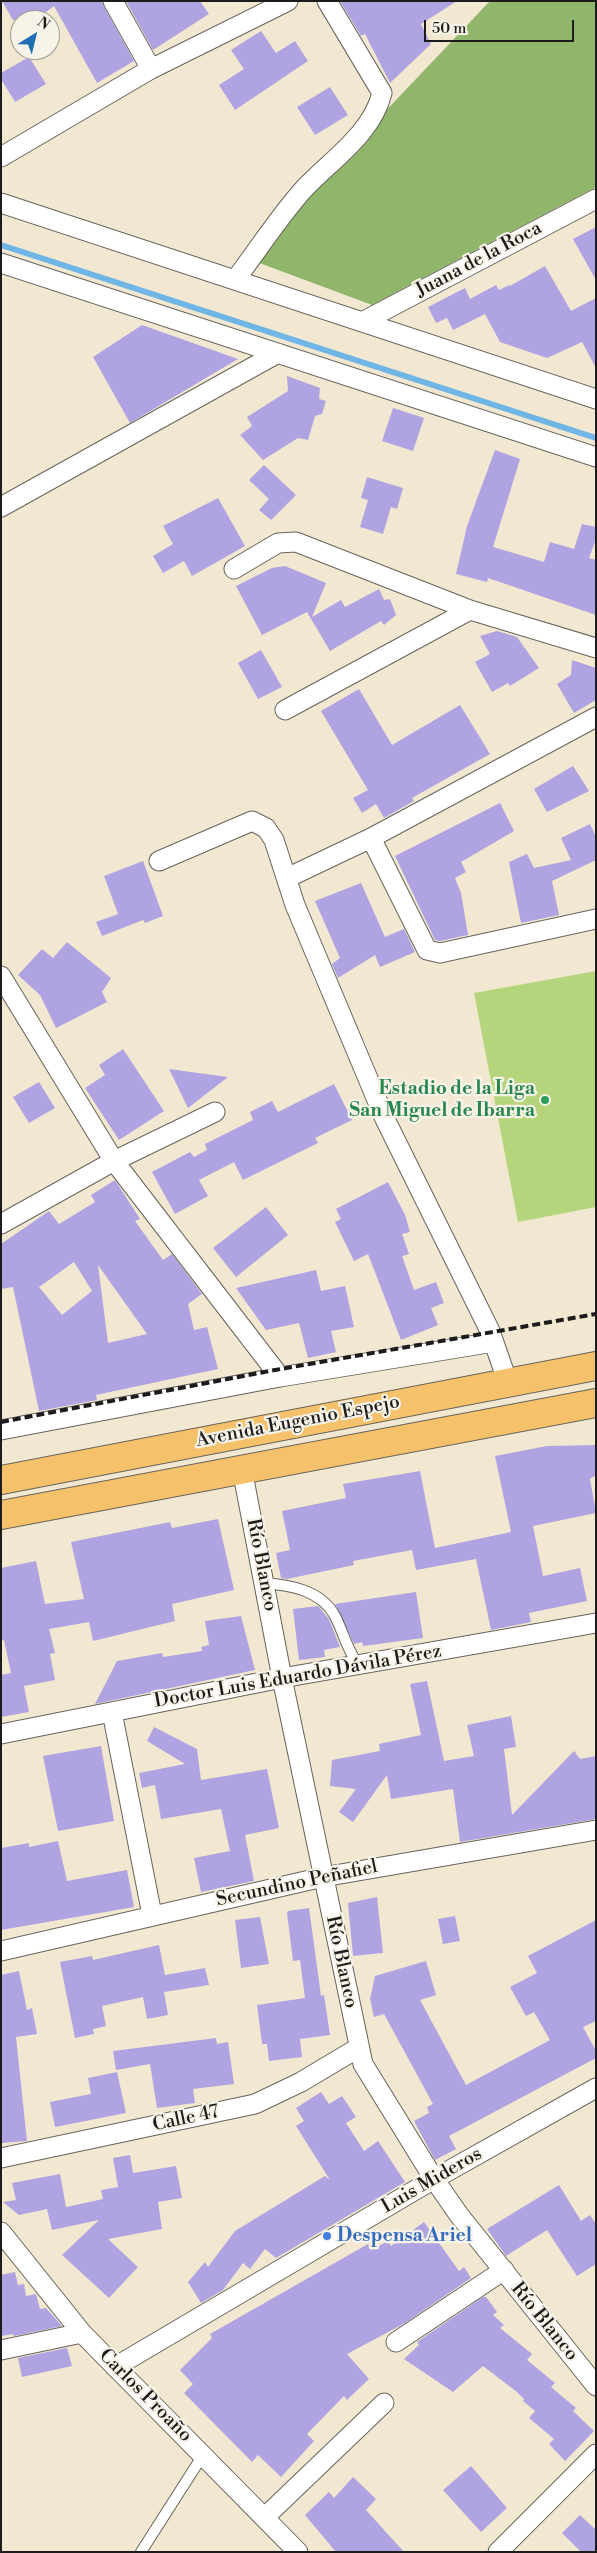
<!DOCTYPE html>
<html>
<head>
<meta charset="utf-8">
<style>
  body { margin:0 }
  #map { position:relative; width:597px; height:2553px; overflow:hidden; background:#f2e8d1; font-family:"Libre Bodoni",serif }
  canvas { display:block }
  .frame { position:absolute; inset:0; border:2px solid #1c1c1c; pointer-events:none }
  .north { position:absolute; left:10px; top:10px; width:50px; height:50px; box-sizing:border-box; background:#f7f3e8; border:1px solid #9f9d96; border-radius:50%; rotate:36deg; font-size:14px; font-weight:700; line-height:20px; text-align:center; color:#1c1c1c }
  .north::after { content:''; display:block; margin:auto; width:18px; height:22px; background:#1f6fb2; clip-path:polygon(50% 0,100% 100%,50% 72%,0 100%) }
  .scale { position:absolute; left:424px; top:20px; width:150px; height:22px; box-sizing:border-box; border:2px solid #1c1c1c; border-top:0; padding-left:6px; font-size:15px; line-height:18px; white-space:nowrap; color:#1c1c1c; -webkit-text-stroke:4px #f7f3e8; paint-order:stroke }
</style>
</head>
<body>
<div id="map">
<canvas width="597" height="2553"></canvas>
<div class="frame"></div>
<div class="north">N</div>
<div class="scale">50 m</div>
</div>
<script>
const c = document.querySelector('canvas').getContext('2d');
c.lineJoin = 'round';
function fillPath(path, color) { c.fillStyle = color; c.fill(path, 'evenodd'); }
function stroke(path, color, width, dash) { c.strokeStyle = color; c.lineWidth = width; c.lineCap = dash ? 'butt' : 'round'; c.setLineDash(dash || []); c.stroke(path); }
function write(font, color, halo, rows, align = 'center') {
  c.font = font + ' "Libre Bodoni",serif'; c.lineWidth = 4.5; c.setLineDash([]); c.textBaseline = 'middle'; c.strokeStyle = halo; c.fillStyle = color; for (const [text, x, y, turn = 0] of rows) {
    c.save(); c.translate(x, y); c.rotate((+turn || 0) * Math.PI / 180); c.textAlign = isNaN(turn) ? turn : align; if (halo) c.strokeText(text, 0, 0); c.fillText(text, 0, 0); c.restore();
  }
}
fillPath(new Path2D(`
  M596,971v236l-78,15 -44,-229z`), '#b5d57c');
fillPath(new Path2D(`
  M490,1h106v186l-224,118 -126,-47z`), '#90b66c');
stroke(new Path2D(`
  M1,245l595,193`), '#6fb6e6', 6);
fillPath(new Path2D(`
  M2,1h99l33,60 -37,22 -43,-77 -18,14h-23z
  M126,1h74l9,13 -56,36z
  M340,1h117l-36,23 10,20 -41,39 -25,-49 -4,2z
  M261,31l15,22 19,-12 13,20 -73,49 -16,-25 25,-16 -13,-19z
  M29,57l17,27 -31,18 -14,-23v-6z
  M330,87l18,28 -33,20 -18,-28z
  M596,227v53l-23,-41z
  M545,266l26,45 25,-13v70l-14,-26 -35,16 -47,-16 -15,-28 -32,16 -6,-12 -11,5 -8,-16 37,-19 5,11 26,-14 3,5 10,-5 1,1z
  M142,325l96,34 -108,64 -37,-66z
  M287,376l33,12 -1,11 7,2 -4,13 -7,2 -7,24 -10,-2 -35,22 -23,-25 12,-9 -5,-9 41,-26z
  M393,408l31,10 -11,33 -31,-10z
  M495,450l25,9 -27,88 51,15 6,-20 24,7 8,-25 14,3v12l-7,19 7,2v55l-108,-37 -1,4 -31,-8 11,-48z
  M264,465l32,30 -25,25 -12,-10 10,-11 -20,-19z
  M367,477l36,11 -6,21 -6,-2 -8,27 -23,-7 8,-27 -7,-2z
  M218,498l27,48 -53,30 -8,-15 -21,12 -10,-17 20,-12 -10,-18z
  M285,566l41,17 -14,34 29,-17 4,7 34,-18 5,11 6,-1 6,16 -12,10 -3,-4 -51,30 -23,-39 -45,23 -26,-49 36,-18z
  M497,631l20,6 22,31 -29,18 -2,-3 -16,9 -17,-30 15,-8 -10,-18z
  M261,650l21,37 -24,12 -20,-36z
  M572,660l24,8v32l-22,13 -17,-29 14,-9z
  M359,689l33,56 68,-40 30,49 -78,44 2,3 -30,17 -8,-14 -14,9 -9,-15 15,-8 -47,-79z
  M573,766l16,25 -42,21 -13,-23z
  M500,803l14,28 -53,31 5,10 -11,6 6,15 7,42 -28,6 -5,-1 -40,-84z
  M590,824l6,13v23l-44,21 7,34 -38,8 -12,-61 18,-8 7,14 37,-8 -10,-22z
  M143,861l20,55 -18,7 -2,-3 -41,16 -6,-14 22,-8 -14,-38z
  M361,883l24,54 19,-8 11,23 -35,15 -5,-12 -37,23 -6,-14 8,-6 -25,-57z
  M67,942l44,36 -9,14 5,10 -51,26 -16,-33 -22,-20 24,-26 11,9z
  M123,1049l41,62 -45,29 -34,-52 20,-13 -6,-10z
  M169,1069l59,8 -40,31z
  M39,1082l16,26 -26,15 -16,-26z
  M334,1084l18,36 -37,18 3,5 -75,37 -9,-18 -35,18 9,16 -33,18 -23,-42 38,-20 4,5 13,-7 -2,-6 48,-24 -3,-8 22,-11 6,11z
  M115,1180l25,39 -5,2 28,39 9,-6 30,40 -14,10 6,26 13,-3 11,42 -122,26 1,5 -58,11 -26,-124 -12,2v-45l48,-33 10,13 36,-22 -4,-7zM74,1262l18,29 -30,24 -23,-28zM98,1265l49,69 -39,9z
  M388,1182l17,33 5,17 -8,2 7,20 -7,2 12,34 22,-8 8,21 -13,5 7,17 -37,15 -33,-86 -14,7 -19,-39 6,-3 -5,-10z
  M266,1207l22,28 -52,42 -23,-29z
  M316,1270l5,21 24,-5 9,41 -23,4 5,21 -28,6 -9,-35 -33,7 -30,-42z
  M596,1445v30l-6,4 6,34 -63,13 10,50 37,-8 7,33 -58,12 2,9 -40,8 -15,-71 -60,11 -4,-20 -59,11 1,4 -67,14 -6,-1 -5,-25 14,-3 -8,-39 64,-13 -3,-14 77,-13 15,77 76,-16 -16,-76 52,-10z
  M218,1519l16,71 -62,14 3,17 -82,20 -4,-19 -40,7 6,24 -5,1 5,26 -31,6 5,26 -28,5v-42l10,-2 -7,-33 -3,1v-73l35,-7 9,43 39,-5 -13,-57 99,-20 2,6z
  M416,1592l7,46 -60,8 -1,-4 -8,2 -19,-40z
  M318,1606l11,13 11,28 -16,3 1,7 -26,3 -6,-51z
  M241,1616l14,54 -160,34 22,-43 45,-8 1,4 39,-6 -1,-4 8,-2 -4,-24z
  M427,1681l17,80 30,-5 -7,-31 44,-9 5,31 -12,2 8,66 62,-64 6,8 16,-3v63l-136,23 -7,-53 -62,10 -4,-24 -34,47 -14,-10 17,-23 -26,-3 2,-26 48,-9 -1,-7 42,-9 -11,-51z
  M154,1727l43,22 4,31 66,-11 12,59 -34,7 9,46 -53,11 -7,-34 36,-7 -9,-42 -60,10 -6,-34 -13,3 -3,-15 46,-9 -38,-23z
  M101,1746l13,75 -56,10 -15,-75z
  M58,1841l9,40 60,-11 7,37 -133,23v-82l28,-5v4z
  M377,1897l6,56 -30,3 -5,-53z
  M309,1908l12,88 3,-1 6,40 -30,4 2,18 -33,4 -2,-17h-5l-5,-39 48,-7 -5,-38 -7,1 -6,-48 1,-2z
  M455,1916l5,25 -17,3 -5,-25z
  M260,1917l9,47 -28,4 -6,-48z
  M596,1920v101l-13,6 13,24v7l-147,78 7,13 -21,11 -21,-39 15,-8 -2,-6 6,-3 -49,-90 -10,3 -4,-18 5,-23 51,-15 10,34 -16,5 46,85 84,-45 -16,-28 -8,4 -16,-29 27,-14 -9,-17z
  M159,1945l6,30 40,-7 4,17 -45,7 4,23 -21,4 -4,-22 -41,9 4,20 -13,3 1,5 -19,4 -15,-76 32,-6 1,4z
  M19,1971l8,39 5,-2 5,26 -21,3 11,104 -26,2v-168z
  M216,2038l1,6 11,-2 6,42 -41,5 2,14 -38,5 -7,-44 -34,6 -3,-19z
  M117,2072l9,41 -71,14 -5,-25 41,-8 -3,-16z
  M321,2092l8,12 13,-8 14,21 -10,6 18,28 14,-10 27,41 -129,76 -11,-9 -15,20 -7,-6 -20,27 -22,13 -13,-21 17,-20 3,5 27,-36 90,-55 5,4 -34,-54 8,-5 -8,-13z
  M130,2155l3,18 43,-7 6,32 -24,4 4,27 -54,10 30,28 -29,31 -47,-43 37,-35 -47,10 -5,-21 -28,6 -16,-13 13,-2 -4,-17 48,-9 6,33 37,-8 -2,-9 17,-3 -5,-29z
  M559,2185l22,36 9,-6 6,9v40l-19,12 -30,-46 -41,26 -19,-27z
  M424,2222l35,49 5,-4 7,11 -66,45 -58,31 22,25 -22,21 -3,-4 -37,38 7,7 -33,36 -23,-22 -6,7 -68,-69 9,-9 -13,-14 32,-32 -2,-4 158,-90 3,6 17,-9 3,5z
  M15,2272l3,13 6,-1 2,12 10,-2 4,15 6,-1 16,18 -48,10 -1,-2 -12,2v-61z
  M483,2297h3l11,15 -4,3 11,10 -4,3 32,26 -5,6 28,23 -4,4 25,21 -3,3 21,20 -29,30 -16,-17 5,-5 -25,-21 6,-7 -12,-10 1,-2 -7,-7 -34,-26 -30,26 -49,-33 15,-14 -2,-3z
  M67,2348l5,18 -50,11 -4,-19z
  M471,2466l36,42 -26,24 -38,-42z
  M353,2477l23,22 -10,11 38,42h-68l-31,-37 24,-23 5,6z
  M580,2515l16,15v22h-15l-19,-19z`), '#b0a3e2');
const service = new Path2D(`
  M264,1583c26,2 57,7 71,33 9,18 11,31 23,49
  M141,2552l62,-97`);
const minor = new Path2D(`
  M113,1l38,68
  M1,157l150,-88 137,-68
  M1,203l595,196
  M1,263l595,194
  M235,280c23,-30 43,-62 68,-90 28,-30 69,-56 79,-97l-55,-92
  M362,322l234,-123
  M1,507l277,-154
  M234,569l44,-26 18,-1 174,68 126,38
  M285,710l185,-100
  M371,838l56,112 13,3 156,-34
  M159,861l93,-40 14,7 8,12 21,65 90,214 105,212 18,52
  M287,878l84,-40 225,-121
  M1,976l113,185 166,216
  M1,1224l113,-63 101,-49
  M1,1430l279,-53 214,-35
  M242,1469l40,209 81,386 71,115 25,36 137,171
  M112,1712l40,203
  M1,1734l281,-56 314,-55
  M1,1951l322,-74 273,-47
  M1,2158l254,-54 46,-22 57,-34
  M1,2232l81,101 216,219
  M396,2342l108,-72
  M1,2350l81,-17
  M115,2367l319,-188 162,-91
  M265,2517l119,-114
  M498,2552l98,-98`);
const primary = new Path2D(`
  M1,1480l595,-114
  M1,1515l595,-112`);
stroke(service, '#67635b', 12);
stroke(minor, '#67635b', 21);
stroke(primary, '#67635b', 30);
stroke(service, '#fff', 10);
stroke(minor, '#fff', 19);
stroke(primary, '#f5c16b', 28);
stroke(new Path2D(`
  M1,1422l274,-52 321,-56`), '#1c1c1c', 4, [8, 4]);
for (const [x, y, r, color] of [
  [545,1100,5,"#2e9e5b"],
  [327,2236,5,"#3f7fe0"]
]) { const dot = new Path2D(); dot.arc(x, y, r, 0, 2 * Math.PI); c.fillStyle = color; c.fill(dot); stroke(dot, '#f7f3e8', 2); }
write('19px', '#1c1c1c', '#f7f3e8', [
  ["Juana de la Roca",479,260,-28],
  ["Avenida Eugenio Espejo",298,1422,-11],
  ["Río Blanco",261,1565,79],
  ["Doctor Luis Eduardo Dávila Pérez",298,1677,-10],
  ["Secundino Peñafiel",297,1884,-12],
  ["Río Blanco",341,1962,78],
  ["Calle 47",186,2119,-12],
  ["Luis Mideros",432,2181,-30],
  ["Río Blanco",544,2322,51],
  ["Carlos Proaño",145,2396,45]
]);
write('bold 19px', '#27864d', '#f7f3e8', [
  ["Estadio de la Liga",535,1089],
  ["San Miguel de Ibarra",535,1111]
], 'right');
write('bold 19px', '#366cbe', '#f7f3e8', [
  ["Despensa Ariel",337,2236]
], 'left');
</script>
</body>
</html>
